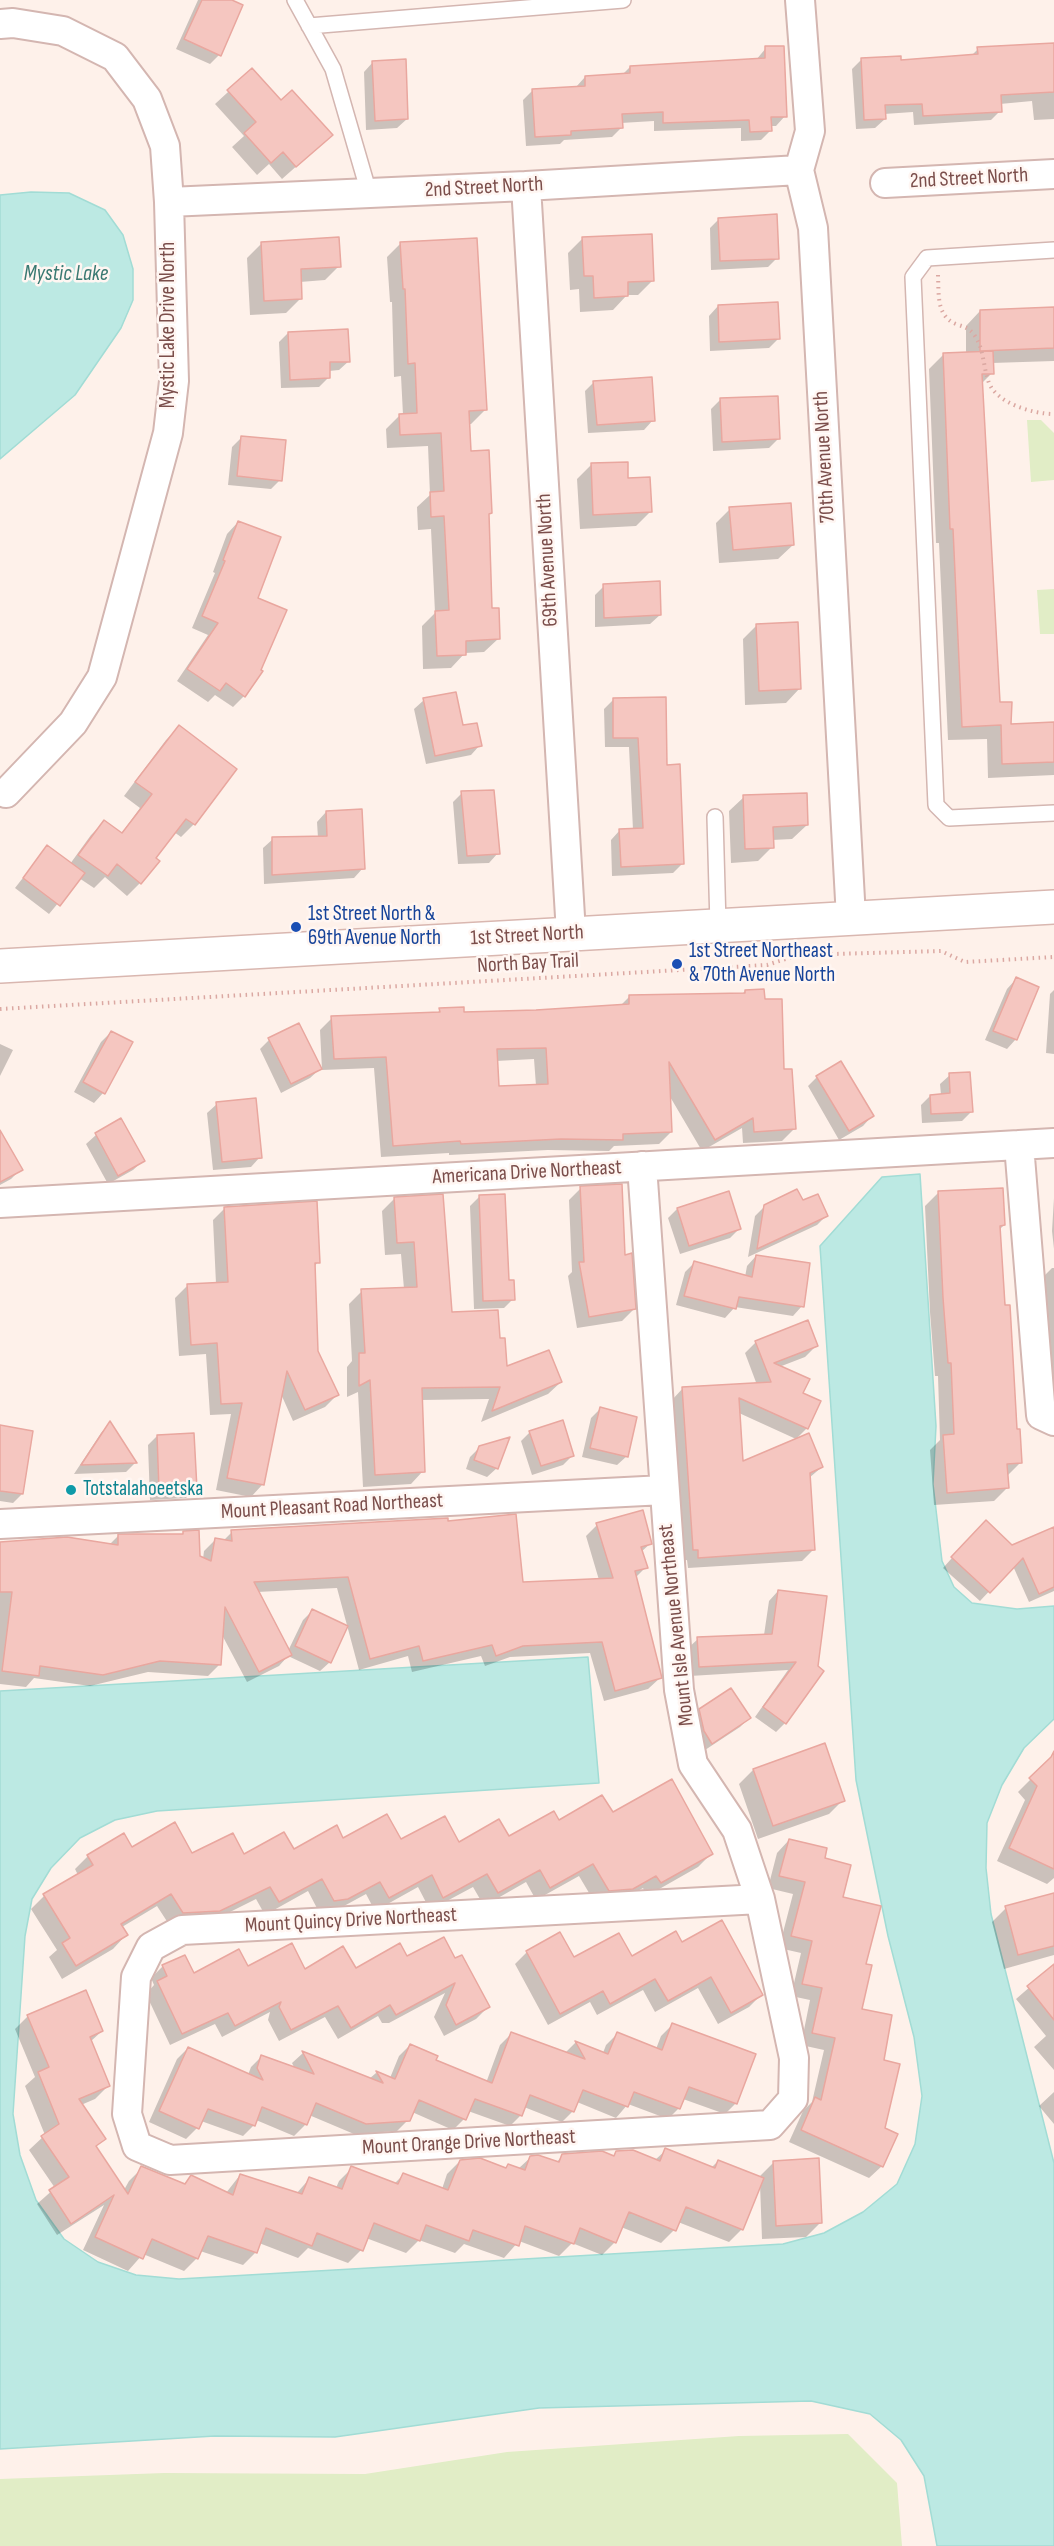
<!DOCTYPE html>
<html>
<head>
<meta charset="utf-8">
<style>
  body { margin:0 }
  canvas { display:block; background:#fef1ea }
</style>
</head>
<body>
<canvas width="1054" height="2546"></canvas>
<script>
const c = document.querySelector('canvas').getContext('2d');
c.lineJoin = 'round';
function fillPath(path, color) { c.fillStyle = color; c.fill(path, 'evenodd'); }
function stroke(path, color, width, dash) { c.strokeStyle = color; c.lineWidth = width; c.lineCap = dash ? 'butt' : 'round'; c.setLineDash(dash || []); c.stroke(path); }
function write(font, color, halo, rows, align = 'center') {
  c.font = font + ' "Sofia Sans Condensed",sans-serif'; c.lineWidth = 5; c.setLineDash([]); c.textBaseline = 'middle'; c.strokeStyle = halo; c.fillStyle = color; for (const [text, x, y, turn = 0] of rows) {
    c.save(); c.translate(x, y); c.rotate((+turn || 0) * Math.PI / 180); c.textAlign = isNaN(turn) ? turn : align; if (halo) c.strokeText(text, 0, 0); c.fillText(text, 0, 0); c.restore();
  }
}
fillPath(new Path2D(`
  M1027,420h14l13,13v47l-23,2z
  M1054,589v45h-14l-3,-44z
  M848,2434l49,49 5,63h-902v-67l164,-6 201,1 142,-22 232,-16z`), '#e1edc6');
const water = new Path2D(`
  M31,192l38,1 36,17 18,25 10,34v31l-12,28 -46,67 -75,64v-264z
  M920,1174l16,252 -3,58 9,77 12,26 18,16 45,6 37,-3v113l-30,29 -22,37 -15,38 -1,45 5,46 63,249v383h-117l-13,-70 -23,-36 -31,-26 -59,-13 -272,7 -204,29 -120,-1 -215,13v-758l588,-34 11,126 -442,28 -42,9 -35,18 -29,30 -19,31 -7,37 -12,178 7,41 16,45 28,39 34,23 38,13 43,4 604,-35 41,-11 39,-21 34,-28 18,-40 7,-48 -8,-59 -26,-101 -32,-156 -36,-534 62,-69z`);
fillPath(water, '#bce9e3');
stroke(water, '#a2dcd5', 1.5);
fillPath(new Path2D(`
  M198,0h30l-9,55 -9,9 -34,-15z
  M1054,44v75l-20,1 -2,-19 -32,3v7l-9,9 -77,5 -1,-13 -29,2 1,5 -10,9 -19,1 -4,-60 9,-9 39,1 71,-5 7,-7z
  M766,48l19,68 -9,10h-6v5l-9,9 -20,1v-13l-87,3v-10l-33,2v5l-9,9 -48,3 -4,4 -34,2 -3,-46 10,-10 43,-3 9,-10 37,-2 8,-8 126,-7z
  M373,62l34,57 -10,9 -31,2 -2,-58z
  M252,70l65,78 -35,31 -13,-15 -12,11 -25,-28 12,-11 -29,-32z
  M719,219l58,39 -9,9 -57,3 -1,-42z
  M583,238l69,43 -14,14h-11l-14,15 -33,2 -1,-23 -9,1 -2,-37z
  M262,243l77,23 -14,14 -25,2 1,16 -15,15 -36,2 -3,-57z
  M401,243l84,167 -14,14h-3l1,29 21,60 -3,3 4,94 7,29 -14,13 -19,1 -14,15 -28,1 -1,-43 13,-13 -4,-84 -13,1 -1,-23 13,-12 -2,-49 -41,2 -1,-19 14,-14h3l-2,-39 -7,1 -2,-75h-2l-3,-45z
  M718,306l60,33 -9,9 -59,3 -1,-35z
  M1054,308v53l-62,2v10l-11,11 17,320 12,21 44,-2v52l-66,3 -1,-39 -39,1 -9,-197h-3l-7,-174 15,-15 22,-1v-27l14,-15z
  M288,333l61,28 -10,9 -10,1v6l-10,10 -38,1 -2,-46z
  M594,382l59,38 -9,10 -56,3 -3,-42z
  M720,400l58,39 -9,9 -56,3 -2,-42z
  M242,437l38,43 -9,9 -43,-4 4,-38z
  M591,465l36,15 23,32 -14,14 -56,3 -3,-50z
  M730,509l63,36 -15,14 -59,4 -3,-40z
  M238,522l18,77 -12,97 -11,11 -18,-12 -7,7 -31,-21 31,-46 -16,-7 23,-55 -2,-1 14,-38z
  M604,586l56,29 -10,9 -55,3v-32z
  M757,625l43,63 -14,15 -41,2 -2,-66z
  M424,700l38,27 18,18 -9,10 -45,9 -12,-55z
  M613,700l53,66 17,97 -10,10 -61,3 -1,-36 9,-10h13l-4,-83h-24l-1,-38z
  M179,727l56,42 -41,55 -13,13 -7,-5 -20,26 -14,25 -13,13 -22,-19 -11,11 -15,-10 -30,36 -34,-26 32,-41 23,17 21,-29 13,-13 17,12 19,-26 -16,-12 42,-56z
  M462,793l36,60 -9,10 -31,1 -5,-62z
  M744,797l63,28 -15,14 -20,1v7l-14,14 -27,2 -2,-52z
  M326,812l37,56 -9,10 -90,6 -1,-36 10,-9 45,-1 -1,-16z
  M1016,979v60l-9,10 -22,-9 22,-51z
  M1054,990v64l-8,-1 4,-59z
  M745,991l19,10 19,70 11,58 -12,12 -39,2 -1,-15 -40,23 -33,-56 2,37 -12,12 -45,2 -5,5 -61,-1 -99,5v-2l-68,4 -7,-89 -52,2 -2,-40 12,-12 105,-5 3,-3 23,4 157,-8 9,-9 113,-3zM534,1059l2,27 -39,2 -1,-27z
  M111,1032l20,11 -28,50 -9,10 -20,-11 27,-50z
  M269,1040l51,29 -10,9 -29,15 -21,-44z
  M0,1044l13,6 -13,26z
  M950,1075l21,37 -9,9 -40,2 -1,-18 9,-9 11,-1 -1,-11z
  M817,1077l55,39 -9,10 -24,14 -31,-54z
  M217,1104l43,53 -9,10 -38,3 -6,-57z
  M121,1120l22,41 -10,9 -25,14 -22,-40 10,-9z
  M0,1137l21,32 -10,10 -11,6z
  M581,1188l43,68 10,53 -12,12 -45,7 -9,-52 4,-4 -3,-72z
  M939,1192l65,33 -5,5 17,201 5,31 -14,14 1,11 -14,14 -60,4 -4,-55 10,-10 -2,-64h-3l-5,-64 -5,-106z
  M480,1196l33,103 -9,9 -30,1 -4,-103z
  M1054,1198v51l-2,-18z
  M394,1199l56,115 48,26 7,29 56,13 -13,12 -67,28 8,-23 -68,1 2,71 -12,13 -48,3 -5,-95 -11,5v-30l5,-6 -3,-57 13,-13 42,-2 -3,-35 -16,1 -3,-44z
  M802,1202l24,14 -9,9 -69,32 7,-41 10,-10z
  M225,1208l93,54 -4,5 3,85 20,43 -12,12 -32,14 -12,-27 -19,91 -11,12 -35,-7 15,-76 -21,1 -4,-61 -27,2 -4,-58 12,-12 29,-2 -3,-64z
  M677,1209l62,20 -9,9 -50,16 -12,-36z
  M756,1256l46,50 -9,10 -58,-9 -10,11 -49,-13 9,-33 9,-9 51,14 2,-11z
  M1052,1268h2v138l-5,-36 -3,-69h-5l-2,-20z
  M756,1342l60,4 -11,11 -26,10 22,27 6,34 -11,11 -57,-26 2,51 81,3 -13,11 4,72 -11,11 -114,7 -1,-8 -5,1 -10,-161 11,-12 74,-3 -12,-32z
  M600,1409l27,47 -10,9 -35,-8 9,-39z
  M109,1424l26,39 -9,9 -52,2 27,-41z
  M0,1427l22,67 -9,9 -13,-2z
  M530,1432l43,23 -10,10 -31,10 -11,-34z
  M157,1436l38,52 -9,10 -36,2 -2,-55z
  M480,1447l17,21 -10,9 -21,-8 4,-12z
  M447,1523l75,60 77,-3 -13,-44 11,-11 54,18 -10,9 5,15 -11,11 25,100 -12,11 -44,12 -14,-48 -80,4 -25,9 -4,-10 -69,16 -4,-16 -49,14 -22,-82 -80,4 31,59 15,-31 9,-9 18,51 -10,9 -32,-15 -9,10 -32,16 -26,-49 -2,32 -11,11 -60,-4 -58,14 -56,-8 -8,9 -26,-3v-140l109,1 9,-9h63l3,-3 14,24 5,2 1,-8 12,-12 7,2 9,-9z
  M1054,1528v63l-25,11 -16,-36 -33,35 -37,-33 33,-37 36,15z
  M778,1591l47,6 -40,126 -9,9 -21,-15 33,-47 -98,6 -2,-28 10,-9 66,-4 5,-34z
  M700,1710l49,8 -9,9 -38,25 -11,-33z
  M1054,1756v122l-7,6 -50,-23 28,-61 -7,-8z
  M753,1770l90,30 -14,14 -71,25 -19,-55z
  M612,1814l99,40 -13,13 -51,29 -4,-8 -25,14 -23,1 -16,-27 -43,24 -10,-18 -42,24 -11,-19 -43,23 -12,-23 -43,24 -9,-17 -33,18 -13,2 -12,-23 -43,24 -9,-16 -50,25 -36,2 -13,-20 -35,21 4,8 -13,14 -51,30 -13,-22 8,-7 -26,-41 13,-13 34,-21 -3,-6 13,-13 43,-7 61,6 51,1 50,-5 50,-11 115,4 50,-6 51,-16z
  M789,1840l34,20 18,38 23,67 -4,45 22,51v105l-13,12 -80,-36 14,-31 9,-9 12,-52 -23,-5 9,-45 -19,-4 10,-43 -22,-5 14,-54 -25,-6 9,-35z
  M1054,1895v60l-50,14 -12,-47 14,-14z
  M681,1944l80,51 -12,12 -31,17 -20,-36 -43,24 -12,-22 -46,25 -7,-13 -42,23 -33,-61 12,-12 46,7 58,-1z
  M406,1958l48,2 34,47 -12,12 -32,17 -10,-19 11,-24 -56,30h-7l-4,-7 -40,23 -13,-22 -46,24 -11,-21 2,-8 -48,25 -7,-13 -45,21 -24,-51 8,-9 -3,-7 12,-12 30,9 54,-7 109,2z
  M1054,1966v104l-20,-23 12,-11 -30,-37z
  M28,2016l74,15 -12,11 18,44 -13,13 -14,6 23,34 -9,8 29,43 5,-9 13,-13 41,17 8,-8 35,16 14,-18 56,19 14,-16 26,10 3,-7 13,-13 42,16 10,-10 38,15 5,-15 13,-13 45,8 3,-3 10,3 13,-12 25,6 7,-8 49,2 4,-5 39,8 11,-10 45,18 7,-7 41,16 15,-15 46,61 -14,14 -44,2 -2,-55 -18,45 -13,13 -51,-20 -4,8 -13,13 -40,-16 -6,15 -13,13 -30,-12 -13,13 -40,-15 -15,17 -40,-14 -9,9 -36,-13 -13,13 -40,-15 -5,12 -13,13 -40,-15 -10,10 -39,-15 -3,9 -13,13 -43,-14 -3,7 -13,13 -41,-17 -15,17 -45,-21 21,-45 -47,30 -20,-31 18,-16 -26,-38 16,-15 -20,-49 10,-9 -20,-48z
  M672,2025l64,78 -11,11 -42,-15 -4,9 -11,11 -40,-15 -12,14 -39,-16 -4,9 -11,11 -38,-15 -3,8 -11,11 -42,-15 -4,8 -11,11 -41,-18 -4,8 -11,11 -43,3 -45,-19 -4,10 -11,11 -38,-16 -2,5 -11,11 -42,-15 -4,7 -11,11 -37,-17 28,-63 11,-11 60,27 3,-8 11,-11 33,13 -3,-6 11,-10 66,26 7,-6 14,5 9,-22 11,-11 24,15 52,23 14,-38 11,-11 54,19 11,-11 27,11 3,-8 11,-11 39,15 5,-13z
  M1054,2092v32l-15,-18z`), '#0003');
const building = new Path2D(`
  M202,0h30l11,5 -22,51 -37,-17z
  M1054,43v49l-53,3 1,17 -79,4 -1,-12 -37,1 1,14 -22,1 -3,-62 40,-2v4l77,-6 -1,-7z
  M765,46h19l3,71h-16l1,14 -22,1 -1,-12 -86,3v-11l-41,2 1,14 -52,3v4l-36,2 -3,-48 53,-3v-10l45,-3v-7l135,-8z
  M406,59l2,60 -33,2 -3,-60z
  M252,68l29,32 11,-10 41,45 -37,32 -13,-15 -12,11 -27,-30 12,-11 -29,-32z
  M777,214l2,45 -59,2 -2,-43z
  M652,234l2,47 -26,1v14l-34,2 -1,-22h-9l-2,-39z
  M339,237l2,30 -40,2 1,30 -38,2 -3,-59z
  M477,238l10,172 -18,1 2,40 18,-1 3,63 -3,1 3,94h7l1,31 -34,2v14l-29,1 -2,-45 14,-1 -5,-94 -13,1 -1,-25 14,-1 -3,-58 -41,2 -1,-21 18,-1 -2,-50 -7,1 -3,-75h-2l-3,-47z
  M778,302l2,37 -61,3 -1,-37z
  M1054,307v41l-74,3v-41z
  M348,329l2,33h-20v16l-40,2 -2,-48z
  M993,351l1,23h-12l18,328h12l-1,22 43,-2v40l-52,2 -1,-39 -39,2 -9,-198h-3l-7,-176z
  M652,377l3,44 -58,4 -4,-44z
  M778,396l2,43 -58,3 -2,-44z
  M241,436l45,4 -4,41 -45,-5z
  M628,462v16l22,-1 2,35 -59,3 -2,-52z
  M791,503l3,42 -61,5 -4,-43z
  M238,521l43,16 -23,61 29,12 -26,60 2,1 -18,26 -19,-14 -6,8 -33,-22 31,-46 -16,-7 23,-55 -2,-1z
  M660,581l1,34 -57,3 -1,-34z
  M798,622l3,67 -42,2 -3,-67z
  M456,692l7,33 14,-2 5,23 -47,10 -12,-58z
  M666,697l1,68 13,-1 4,100 -63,3 -2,-38 24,-1 -5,-90h-25v-40z
  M179,725l58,44 -42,56 -9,-6 -30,39 4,3 -19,23 -24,-20 -9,12 -30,-21 26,-35 18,13 30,-39 -17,-12z
  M494,790l6,64 -33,2 -6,-65z
  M807,793l1,32 -35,2 1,21 -29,1 -2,-54z
  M362,809l3,60 -93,6v-38l55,-1 -1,-25z
  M47,845l38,28 -25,33 -37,-28z
  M1016,977l23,10 -22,53 -24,-9z
  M764,989l1,10h17l2,70h8l4,60 -42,3 -1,-14 -38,22 -46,-78 3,70 -49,2v6l-62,-1 -100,5 -1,-3 -67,5 -7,-89 -52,2 -3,-43 109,-4 -1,-4 25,-1v5l72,-2 93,-6v-9l116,-2v-3zM546,1048l2,36 -49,2 -2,-37z
  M299,1023l23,46 -31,15 -23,-46z
  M111,1031l22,11 -28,52 -22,-12z
  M841,1061l33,55 -25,15 -33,-55z
  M970,1072l3,40 -42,2 -1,-19 20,-2 -1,-20z
  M256,1098l6,60 -40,4 -6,-60z
  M121,1118l24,43 -27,15 -23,-43z
  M0,1130l23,40 -23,12z
  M622,1184l3,71 7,-2 4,56 -47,8 -10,-55h5l-4,-76z
  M1003,1188l2,37 -5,1 5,79h5l7,124h3l2,34 -15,1 2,24 -62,5 -4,-58 11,-1 -3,-71h-3l-5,-65 -5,-107z
  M797,1189l6,11 15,-6 10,22 -71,33 7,-44z
  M729,1191l12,38 -52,17 -12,-38z
  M443,1194l9,118 46,-2 2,28h5l2,28 42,-16 13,32 -70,29 8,-24 -78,1 3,84 -50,3 -5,-95 -11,6v-33h6l-4,-64 56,-2 -3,-45 -17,1 -3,-46z
  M505,1194l4,86h5l1,20 -32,1 -4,-106z
  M317,1201l3,62h-5l3,88 21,44 -34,15 -18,-39 -23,114 -37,-7 15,-75 -21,1 -4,-61 -26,2 -4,-61 41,-2 -4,-75z
  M756,1255l54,8 -6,44 -65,-10 -3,12 -52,-13 10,-35 58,16z
  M808,1320l10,26 -44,17 36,16 -7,14 18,8 -13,28 -69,-31 4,63 66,-28 14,34 -13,6 5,77 -117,8v-8h-5l-11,-163 89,-5 -16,-41z
  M600,1407l37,10 -9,40 -38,-9z
  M563,1420l11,36 -33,10 -12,-35z
  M110,1421l27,42 -56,2z
  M0,1425l33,6 -10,63 -23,-3z
  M194,1433l3,56 -38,2 -2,-56z
  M510,1437l-12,32 -24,-9 5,-14z
  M643,1510l9,34 -11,3 7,21 -13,3 27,107 -47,13 -13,-49 -79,4 -27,10 -4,-11 -69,16 -4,-15 -49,13 -22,-82 -94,5 38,73 -33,17 -34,-65 -4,58 -61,-4 -57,14 -63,-9 -1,10 -37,-5 10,-79h-12v-50l67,-5 51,8v-11h65v-3l16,-1 1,26 11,5 4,-23 17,3 -1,-11 217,-12v3l68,-7 7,68 90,-4 -17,-55z
  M986,1520l26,25 42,-18v60l-15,7 -16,-36 -33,35 -39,-36z
  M778,1590l49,6 -9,70 6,5 -38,53 -23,-17 33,-45 -97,5 -2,-30 75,-3z
  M312,1609l36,17 -17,37 -36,-17z
  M731,1688l20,30 -39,26 -8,-13 -5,-22z
  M825,1743l20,58 -72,25 -20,-57z
  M1054,1751v118l-45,-21 28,-62 -8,-8 22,-21z
  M672,1779l41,75 -52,29 -5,-7 -23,13 -24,2 -16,-27 -43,24 -10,-18 -42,23 -11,-19 -44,24 -11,-23 -43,23 -9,-16 -32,17 -14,2 -12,-22 -43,23 -9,-15 -50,24 -37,2 -12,-19 -50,30 7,11 -52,31 -14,-23 8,-5 -27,-44 50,-29 -6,-10 37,-22 8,14 43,-25 17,31 41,-20 11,21 40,-22 10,17 43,-24 6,13 44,-24 14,25 44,-23 14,26 40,-23 10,17 45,-25 5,9 43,-25 11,17z
  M789,1839l38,9 -2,10 26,7 -8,32 38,9 -15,58 6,1 -10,44 30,6 -8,45 16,4 -15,64 13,6 -15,33 -82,-37 14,-33 6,3 14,-62 -23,-5 10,-45 -20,-4 10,-43 -21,-5 14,-54 -26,-6z
  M1054,1893v53l-36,9 -13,-49z
  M722,1920l41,75 -32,18 -20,-36 -43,24 -13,-22 -45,25 -7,-13 -43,23 -34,-63 34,-19 14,25 45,-24 13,23 44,-25 6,11z
  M444,1937l11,21 7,-3 28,52 -34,18 -10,-20 9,-22 -59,32 -6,-10 -39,23 -13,-22 -47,24 -12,-23 2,-5 -46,24 -7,-13 -46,21 -25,-53 10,-5 -5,-11 23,-10 9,18 45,-24 9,17 44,-23 13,26 38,-23 13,22 44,-25 7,13z
  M1054,1964v56l-27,-34z
  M86,1990l17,41 -13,6 20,49 -31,13 27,40 -10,7 32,48 13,-28 44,18 6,-9 42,20 7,-21 62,20 7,-17 33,12 9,-23 47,18 5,-11 45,17 12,-30 20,-2 26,10 2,-4 17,6 5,-14 8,-1 21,7 3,-8 40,-3 12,5 2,-5 17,-1 27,11 5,-13 50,20 3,-8 46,18 -21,52 -57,-23 -10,24 -47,-19 -13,31 -36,-15 -6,16 -49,-18 -6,20 -46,-16 -4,11 -43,-16 -6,16 -46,-18 -11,28 -46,-18 -5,13 -46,-18 -9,25 -49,-17 -10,23 -46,-20 -9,20 -48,-22 19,-42 -43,29 -22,-34 20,-13 -28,-41 18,-12 -21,-52 11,-5 -22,-52z
  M672,2023l84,31 -19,50 -48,-17 -9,22 -46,-17 -6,15 -45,-17 -9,22 -44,-17 -8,21 -47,-17 -9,21 -47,-20 -9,21 -44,3 -50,-21 -9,22 -45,-18 -7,19 -47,-17 -9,20 -40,-18 29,-64 75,33 -6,-12 4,-13 53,19 -12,-23 81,32 -7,-12 19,8 15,-35 28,12 -2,4 56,23 19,-51 74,27 -10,-18 33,13 9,-22 45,18z
  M819,2158l3,65 -46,3 -3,-65z`);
fillPath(building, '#f5c6c0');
stroke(building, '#e9a79f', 1.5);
const lane = new Path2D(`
  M295,0l38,69 36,124
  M309,26l314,-26
  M1054,250l-127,8 -14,19 23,528 13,13 105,-5
  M715,817l3,108`);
const street = new Path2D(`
  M800,0l10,131 -11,39 14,58 38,690
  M0,24l13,-1 50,8 52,26 32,42 18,47 4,56 5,179 -6,52 -66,244 -29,46 -67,70
  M885,183l169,-9
  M526,186l45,747
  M169,202l357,-16 273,-16
  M1019,1145l22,270 13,6
  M642,1166l37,524 14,74 44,66 23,69 34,159 -1,41 -23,26 -600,35 -33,-14 -10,-32 9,-137 15,-30 31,-17 578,-31
  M0,1203l1054,-60
  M0,1524l664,-34`);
const secondary = new Path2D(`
  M0,966l1054,-59`);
stroke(lane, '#d4b6b1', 18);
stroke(street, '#d4b6b1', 32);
stroke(secondary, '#d9b7b0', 36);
stroke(new Path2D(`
  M938,275c1,19 -2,41 18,49 8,3 14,4 19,12 9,14 8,29 13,44 6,23 45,34 66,34
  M0,1009l767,-44 31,-10 143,-4 24,11 89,-5`), '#dba8a2', 4, [1.5, 4.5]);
stroke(lane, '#fff', 15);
stroke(street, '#fff', 28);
stroke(secondary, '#fff', 33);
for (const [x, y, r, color] of [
  [296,927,6,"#1a4fb4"],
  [677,964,6,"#1a4fb4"],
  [71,1490,6,"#0f9aa8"]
]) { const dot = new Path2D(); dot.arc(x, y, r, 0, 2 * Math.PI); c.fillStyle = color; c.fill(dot); stroke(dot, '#fff6f2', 2); }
write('21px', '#7b4e4b', '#fff6f2', [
  ["2nd Street North",969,179,-3],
  ["2nd Street North",484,188,-3],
  ["Mystic Lake Drive North",169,325,-90],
  ["70th Avenue North",825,457,-93],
  ["69th Avenue North",548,560,-93],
  ["1st Street North",527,936,-3],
  ["North Bay Trail",528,964,-3],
  ["Americana Drive Northeast",527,1173,-3],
  ["Mount Pleasant Road Northeast",332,1507,-3],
  ["Mount Isle Avenue Northeast",677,1625,-96],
  ["Mount Quincy Drive Northeast",351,1921,-3],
  ["Mount Orange Drive Northeast",469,2143,-3]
]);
write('21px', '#164399', '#fff6f2', [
  ["1st Street North &",308,915],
  ["69th Avenue North",308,939],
  ["1st Street Northeast",689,952],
  ["& 70th Avenue North",689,976]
], 'left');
write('21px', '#0d838f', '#fff6f2', [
  ["Totstalahoeetska",83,1490]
], 'left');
write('italic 22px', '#3a7972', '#fff6f2', [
  ["Mystic Lake",66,274]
]);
</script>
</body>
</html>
